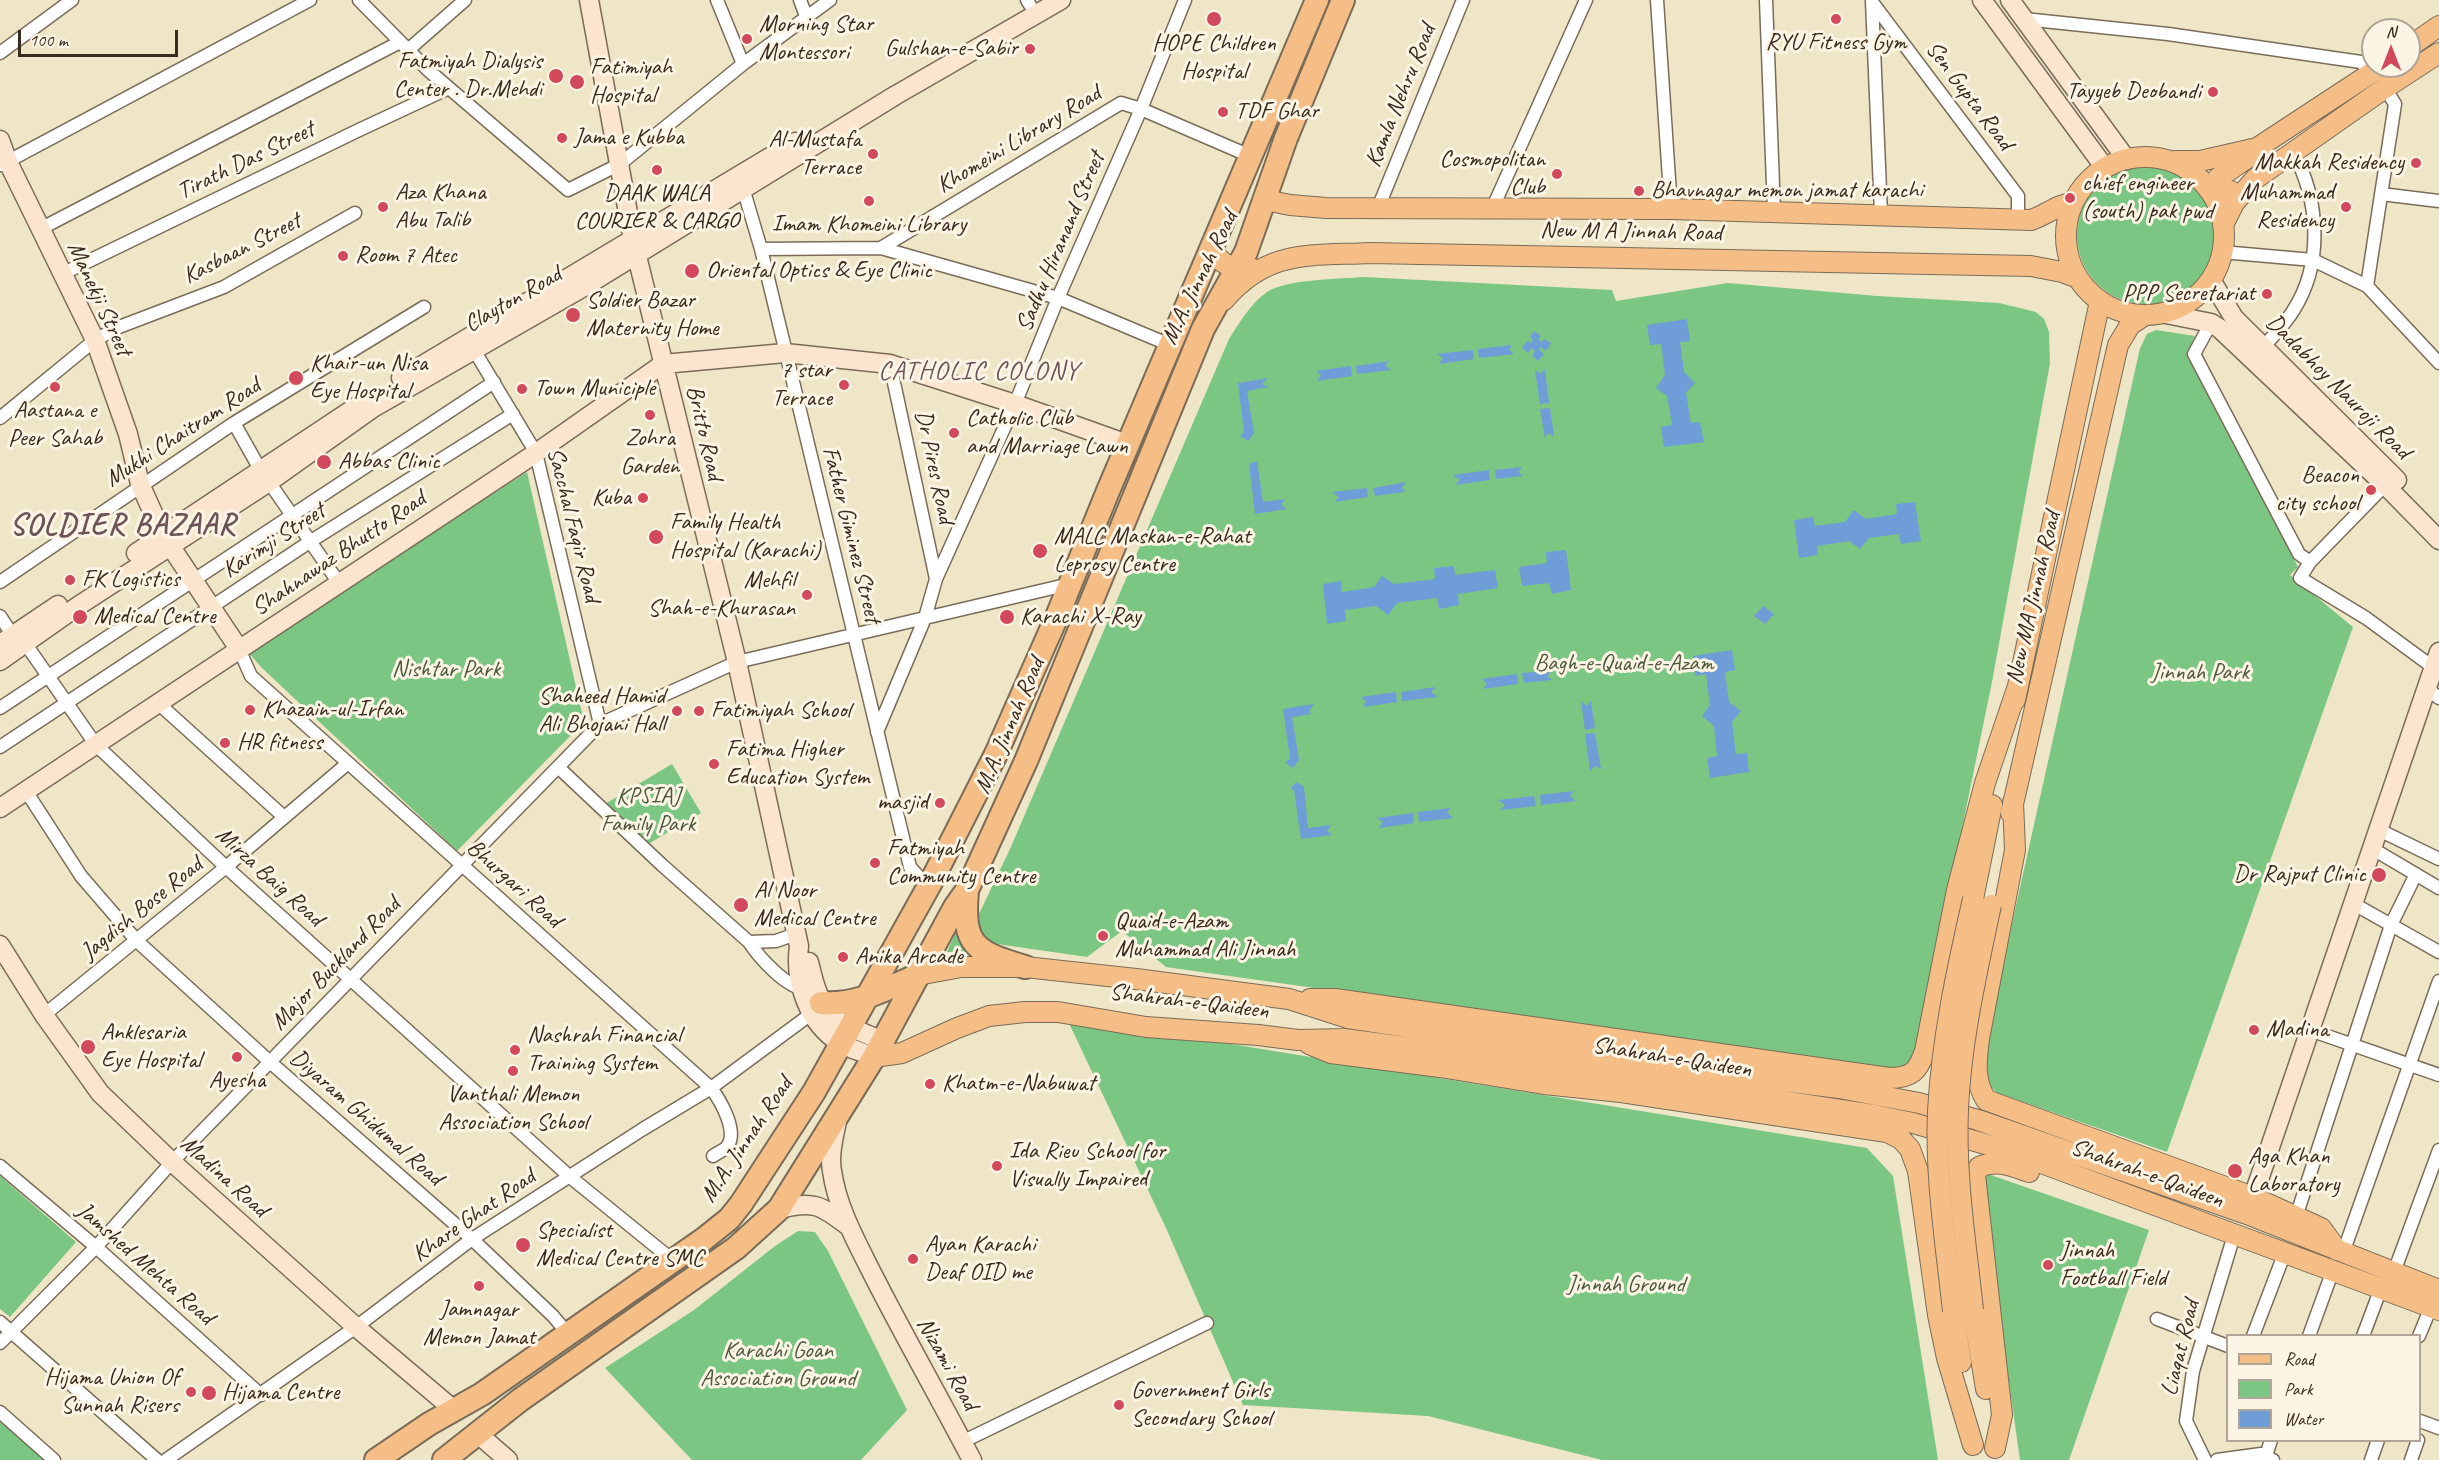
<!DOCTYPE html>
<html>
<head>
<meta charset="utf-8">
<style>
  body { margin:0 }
  #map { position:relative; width:2439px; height:1460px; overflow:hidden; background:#eee6c7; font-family:Caveat,sans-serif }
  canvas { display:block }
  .legend { position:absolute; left:2226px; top:1334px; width:195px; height:108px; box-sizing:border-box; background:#fcf5e5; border:2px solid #afa495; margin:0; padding:8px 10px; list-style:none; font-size:18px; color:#3b2a1e }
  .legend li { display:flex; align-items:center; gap:12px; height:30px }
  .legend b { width:30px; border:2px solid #afa495 }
  .north { position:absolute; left:2361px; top:18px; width:60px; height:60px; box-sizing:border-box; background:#fcf5e5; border:2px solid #afa495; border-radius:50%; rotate:0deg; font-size:16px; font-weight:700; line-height:24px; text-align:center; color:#3b2a1e }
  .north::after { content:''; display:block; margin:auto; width:21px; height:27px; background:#d1495b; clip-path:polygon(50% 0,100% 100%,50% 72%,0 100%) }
  .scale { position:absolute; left:18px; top:30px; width:160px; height:27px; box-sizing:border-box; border:3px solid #3b2a1e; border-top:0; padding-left:8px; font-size:18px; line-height:21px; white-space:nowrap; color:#3b2a1e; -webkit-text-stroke:4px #fcf5e5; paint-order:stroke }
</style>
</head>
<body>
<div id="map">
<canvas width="2439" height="1460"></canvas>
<ul class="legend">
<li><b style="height:8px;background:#f6be87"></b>Road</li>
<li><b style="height:16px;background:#7cc683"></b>Park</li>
<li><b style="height:16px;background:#6f9dd7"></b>Water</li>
</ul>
<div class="north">N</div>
<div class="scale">100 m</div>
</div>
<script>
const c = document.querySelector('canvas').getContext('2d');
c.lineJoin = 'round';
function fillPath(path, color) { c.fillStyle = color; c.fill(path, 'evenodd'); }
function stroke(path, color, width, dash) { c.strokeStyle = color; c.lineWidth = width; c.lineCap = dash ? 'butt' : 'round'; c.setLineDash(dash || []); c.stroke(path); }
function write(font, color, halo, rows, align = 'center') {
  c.font = font + ' Caveat,sans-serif'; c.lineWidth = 6; c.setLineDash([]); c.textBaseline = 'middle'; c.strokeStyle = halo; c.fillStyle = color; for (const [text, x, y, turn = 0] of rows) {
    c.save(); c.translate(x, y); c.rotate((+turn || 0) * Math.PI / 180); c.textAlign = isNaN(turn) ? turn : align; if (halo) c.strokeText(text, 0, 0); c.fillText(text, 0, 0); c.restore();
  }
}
fillPath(new Path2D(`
  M2077 235a69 69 0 1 1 138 0a69 69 0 1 1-138 0Z
  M1364,277l248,13 4,11 112,-18 149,13 122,7 37,9 8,7 5,13 1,31 -58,319 -77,376 -10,10 -11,2 -728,-103 -44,-36 -35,26 -90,-13c-13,-6 -21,-13 -19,-28l32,-67 219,-510c11,-17 22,-36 38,-47 19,-13 73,-13 97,-15z
  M2156,330l39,6 -7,15 110,216 -8,8 63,52 -186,525 -170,-59 -11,-11 -1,-37 155,-697 7,-14z
  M527,472l57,250 -127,129 -195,-183 -15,-17z
  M672,764l29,49 -58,34 -43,-40z
  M957,929l17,23h-27z
  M1066,1017l801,131 26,28 45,284h-336l-174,-44 -185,-11 -77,-177z
  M1985,1173l164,57 -80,230h-49l-36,-255z
  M0,1176l76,66 -66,75 -10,-8z
  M798,1231l17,1 13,19 79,159 -46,50h-169l-87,-92 89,-58 81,-64z
  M0,1421l44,39h-44z`), '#7cc683');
fillPath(new Path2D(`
  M1687,319l3,22 -10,1 4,30 11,11 -9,10 5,30 9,-1 4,20 -40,5 -3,-20 11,-2 -5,-29 -11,-8 9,-13 -4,-31 -11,1 -3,-20z
  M1534,331l7,5 -3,3 3,3 4,-3 6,4 -5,8 -5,-4 -2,3 5,4 -6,7 -6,-5 3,-5 -4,-3 -3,5 -6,-5 5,-7 4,2 2,-3 -3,-3z
  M1512,345l-3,5 5,4 -35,4 -1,-9z
  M1473,350l1,9 -35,5 4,-6 -6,-4z
  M1390,361l-5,4 6,5 -34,4 -1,-8z
  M1351,366l1,10 -35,5 4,-6 -5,-4z
  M1545,369l4,34 -9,1 -5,-34 5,4z
  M1268,378l-6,6 6,3 -21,4 7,42 -6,8 -8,-5 4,-4 -6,-49z
  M1550,408l4,29 -6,-4 -3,5 -5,-29z
  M1257,461l6,41 22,-3 -4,6 6,4 -32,5 -6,-50z
  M1522,467l-4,5 5,4 -27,3 -1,-9z
  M1489,470l1,10 -35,5 5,-5 -7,-5z
  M1406,482l-4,6 3,4 -30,4 -2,-8z
  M1367,488l1,9 -34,5 5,-5 -7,-5z
  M1915,502l6,39 -20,3 -2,-10 -30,4 -9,11 -11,-8 -32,5 1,9 -19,3 -5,-38 19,-3 2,9 30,-4 9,-12 12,9 31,-5 -1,-10z
  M1566,550l5,40 -19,4 -3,-11 -27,3 -3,-19 28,-4 -1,-11z
  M1454,566l1,9 40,-5 3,18 -40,6 1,11 -20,4 -2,-11 -40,5 -9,12 -12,-9 -31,4 1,11 -19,3 -4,-40 18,-3 1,11 32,-5 8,-11 12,8 41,-5 -1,-11z
  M1763,606l11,8 -9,10 -11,-8z
  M1732,650l3,20 -10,2 4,30 12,9 -9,11 4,32 11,-1 2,19 -39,6 -3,-20 10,-2 -3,-30 -12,-10 8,-11 -4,-31 -11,2 -2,-20z
  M1551,671l-4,5 5,4 -28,3 -2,-10z
  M1517,674l1,10 -35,5 4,-5 -5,-5z
  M1436,687l-5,5 7,5 -36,4 -1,-9z
  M1396,692l1,10 -34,5 3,-6 -5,-4z
  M1581,701l6,5 4,-5 4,27 -10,2z
  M1314,704l-5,7 2,3 -19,3 7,43 -6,8 -7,-5 4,-5 -7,-49z
  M1595,733l6,36 -6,-3 -5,5 -5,-37z
  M1296,782l8,5 4,41 23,-3 -4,6 5,4 -31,4 -7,-49 -3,-2z
  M1574,791l-4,5 6,5 -35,4 -1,-10z
  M1534,796l2,10 -35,4 4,-5 -7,-5z
  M1451,808l-4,5 7,5 -35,4 -1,-10z
  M1413,813l1,10 -35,5 4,-6 -6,-4z`), '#6f9dd7');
const street = new Path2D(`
  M359,0l69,70 140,120 52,-26 123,-100 87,-64
  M717,0l26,64
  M800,0l6,16
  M1027,0l3,5
  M1657,0l14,209
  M1766,0l8,212
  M1872,1l9,213
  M1872,2l146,194v24
  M2024,19l144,15 193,28 10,11
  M408,50l57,-50
  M0,53l72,-53
  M1,165l309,-165
  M743,188l18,61 149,618 9,10 11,7
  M2381,194l58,7
  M1493,207l93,-207
  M1378,208l85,-208
  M40,229l360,-187
  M881,248l240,-145 20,6 109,47
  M761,249l120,-1 177,50 112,47
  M2222,252l91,8 54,26 72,77
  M62,274l297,-144 90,-42
  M2367,286l28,-182 -10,-16
  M2211,323l-17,31 105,200 11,8
  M2264,346c10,-11 21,-22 29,-35 31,-48 26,-112 0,-159
  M474,350l62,103 64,271
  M890,364l46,215
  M0,418l95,-78 24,-13 105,-40 131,-74
  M234,423l27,48
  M269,482l70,101
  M2385,485l-75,77 -10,16 66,40 68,50
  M0,582l234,-159 190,-116
  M0,616l13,20
  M25,643l71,102 130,122 343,309 96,78 6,9
  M239,649l12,27 460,412c9,12 29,45 15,60 -4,3 -9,5 -13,8
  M2428,689l11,9
  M158,703l126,114
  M0,708l494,-326
  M877,732l48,-114 11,-39 79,-175 43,-106 83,-189 44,-109
  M0,747l311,-206 202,-127
  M558,767l104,98 87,77c9,14 39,48 56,46
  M26,791l55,85 56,65 133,121 202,177 81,77 16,19
  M2379,830l60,29
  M2373,849l66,39
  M2354,904l85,48
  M749,942l27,-1 20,-7
  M44,1015l182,-148 122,-104
  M2310,1030l129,45
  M0,1166l96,81 165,148
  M2296,1217l95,-292 25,-51
  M2343,1253l96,-272
  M2394,1272l45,-122
  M2157,1319l71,27
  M0,1322l157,138
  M2253,1336l32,-84
  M2309,1336l24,-66
  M2363,1336l18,-48
  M2419,1336l12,-29
  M0,1343l96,-96 76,-85 428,-438 137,-62 333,-78
  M0,1412l54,48
  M2420,1421l19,7
  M962,1442l245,-119
  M2266,1456l5,-16
  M166,1460l190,-133 116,-88 171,-110 68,-41 100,-74
  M2205,1460l-19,-39 7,-50 38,-126
  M2217,1460l44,-6 12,6
  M2371,1460l7,-20
  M2411,1460l7,-20`);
const secondary = new Path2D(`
  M589,0l44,240 104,422 62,284c-5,36 9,77 41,97 10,6 23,9 34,14
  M1982,0l123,168
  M2010,0l117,160
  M0,140l8,22 87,178 33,94 12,50 23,51 76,114
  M2211,280l23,38 163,162
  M2161,313l50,10 8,5 166,157 54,55
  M401,378l394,-236
  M136,553l229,-152
  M0,644l58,-39
  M0,661l78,-55 191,-124 104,-74 209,-120 314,-193 165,-95
  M0,808l536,-355 127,-89 122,-11 105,11 125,40 112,40
  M0,945l44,70 56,78 72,69 184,165 98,83
  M809,962c13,57 23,58 74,79
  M837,1121c-3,16 -8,33 -5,50 5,36 24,70 40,102 32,63 67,124 100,187
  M2253,1197l186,-545
  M779,1209c34,-9 42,-4 69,17
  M478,1434l30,26`);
const primary = new Path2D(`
  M2409,47l30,-21
  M2066 236a79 79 0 1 1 158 0a79 79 0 1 1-158 0Z
  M2175,161h25l57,-13 125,-82
  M2231,191l-5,2 -7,-4 -1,-11 31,-21
  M1265,200l25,5 36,3 345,1 360,11c15,-5 27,-16 42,-17
  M2223,225l11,-22 21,-24 130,-91 54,-35
  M1213,246c3,19 21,23 38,22
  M1224,300c44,-51 84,-44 146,-47l661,13 31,6 16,6
  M2015,700l85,-399
  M2013,802l2,48 -36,189c-3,23 -5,41 7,61l267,97 68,31 16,22
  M2011,813l107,-468 12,-20 15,-10
  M1973,899l19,-94
  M918,975l43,-8h64l111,12 153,20 59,19 327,49 164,21 80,15 59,17 269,94 192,76
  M1310,999h25l554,79c23,0 29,-7 36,-27l32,-161 28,-107 32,-94
  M1309,1044l22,9 109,14 104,17 77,8 266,40 14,7 9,10 8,22 20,144 9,43 26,87
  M874,1057l28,-4 55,-25 32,-12 36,-4h33l88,15 112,8 40,5 46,-1 205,27 325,49 39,8 96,28 430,159
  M1973,1310l13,79
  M1953,1311l8,51
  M1995,1448l7,-33 -27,-240 4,-8c17,-8 33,-1 50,5`);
const highway = new Path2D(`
  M967,891c-5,56 9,61 58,76
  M821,1003c36,3 65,-14 97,-28
  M376,1460l53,-36 53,-30 222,-155 25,-20 12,-15 73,-112 116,-208 66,-130 62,-140 50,-123 209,-491
  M444,1460l76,-60 216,-152 43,-39 95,-152 81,-150 12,-17 59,-129 177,-432 43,-77 40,-114 57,-138`);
stroke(street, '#7a6c59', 15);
stroke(secondary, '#7a6c59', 21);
stroke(primary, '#7a6c59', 22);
stroke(highway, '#7a6c59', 26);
stroke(street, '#fff', 12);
stroke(secondary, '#fbe5cf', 18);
stroke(primary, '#f6be87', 20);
stroke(highway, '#f6be87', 22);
const primaryBridge = new Path2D(`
  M1973,1310c-7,-67 -18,-134 -15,-201 3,-69 19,-137 33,-204
  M1953,1311c-7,-66 -18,-133 -15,-200 4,-73 19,-142 35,-212`);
stroke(primaryBridge, '#7a6c59', 22, []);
stroke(primaryBridge, '#f6be87', 20);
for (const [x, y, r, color] of [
  [1214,19,8,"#d1495b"],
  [1836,19,6,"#d1495b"],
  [747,39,6,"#d1495b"],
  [1030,49,6,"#d1495b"],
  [556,76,8,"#d1495b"],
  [577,82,8,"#d1495b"],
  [2213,92,6,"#d1495b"],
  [1223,112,6,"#d1495b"],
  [562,138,6,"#d1495b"],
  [873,154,6,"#d1495b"],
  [2416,163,6,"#d1495b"],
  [657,170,6,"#d1495b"],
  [1557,174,6,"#d1495b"],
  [1639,191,6,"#d1495b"],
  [2070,198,6,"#d1495b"],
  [869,201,6,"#d1495b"],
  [383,207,6,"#d1495b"],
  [2346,207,6,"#d1495b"],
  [343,256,6,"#d1495b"],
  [692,271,8,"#d1495b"],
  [2267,294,6,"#d1495b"],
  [573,315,8,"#d1495b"],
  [296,378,8,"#d1495b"],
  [844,385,6,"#d1495b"],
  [55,387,6,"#d1495b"],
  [522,389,6,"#d1495b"],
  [650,415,6,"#d1495b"],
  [954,433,6,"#d1495b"],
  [324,462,8,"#d1495b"],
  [2371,490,6,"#d1495b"],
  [643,498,6,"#d1495b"],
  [656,537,8,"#d1495b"],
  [1040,551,8,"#d1495b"],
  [70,580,6,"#d1495b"],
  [807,595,6,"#d1495b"],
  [80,617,8,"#d1495b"],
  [1007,617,8,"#d1495b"],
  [250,710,6,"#d1495b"],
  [677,711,6,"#d1495b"],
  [699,711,6,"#d1495b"],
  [225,743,6,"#d1495b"],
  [714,764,6,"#d1495b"],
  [940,803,6,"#d1495b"],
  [875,863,6,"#d1495b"],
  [2379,875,8,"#d1495b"],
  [741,905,8,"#d1495b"],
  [1103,936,6,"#d1495b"],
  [843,957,6,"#d1495b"],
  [2254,1030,6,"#d1495b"],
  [88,1047,8,"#d1495b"],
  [515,1050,6,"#d1495b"],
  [237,1057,6,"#d1495b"],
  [513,1071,6,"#d1495b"],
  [930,1084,6,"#d1495b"],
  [997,1166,6,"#d1495b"],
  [2235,1171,8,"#d1495b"],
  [523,1245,8,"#d1495b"],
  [913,1259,6,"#d1495b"],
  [2048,1265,6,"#d1495b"],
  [479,1286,6,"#d1495b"],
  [191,1392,6,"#d1495b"],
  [209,1393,8,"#d1495b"],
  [1119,1405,6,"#d1495b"]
]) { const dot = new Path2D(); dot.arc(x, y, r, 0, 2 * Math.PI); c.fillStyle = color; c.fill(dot); stroke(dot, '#fcf5e5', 2); }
write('24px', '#3b2a1e', '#fcf5e5', [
  ["Morning Star",759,25],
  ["Montessori",759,53],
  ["RYU Fitness Gym",1836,43,"center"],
  ["HOPE Children",1214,44,"center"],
  ["Hospital",1214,72,"center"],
  ["Gulshan-e-Sabir",1018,49,"right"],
  ["Fatmiyah Dialysis",542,62,"right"],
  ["Center . Dr.Mehdi",542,90,"right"],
  ["Fatimiyah",590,68],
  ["Hospital",590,96],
  ["Tayyeb Deobandi",2201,92,"right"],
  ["TDF Ghar",1235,112],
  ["Jama e Kubba",574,138],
  ["Al-Mustafa",861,140,"right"],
  ["Terrace",861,168,"right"],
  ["Cosmopolitan",1545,160,"right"],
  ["Club",1545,188,"right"],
  ["Makkah Residency",2404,163,"right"],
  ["chief engineer",2082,184],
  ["(south) pak pwd",2082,212],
  ["Bhavnagar memon jamat karachi",1651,191],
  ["Aza Khana",395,193],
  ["Abu Talib",395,221],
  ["Muhammad",2334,193,"right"],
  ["Residency",2334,221,"right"],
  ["DAAK WALA",657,194,"center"],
  ["COURIER & CARGO",657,222,"center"],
  ["Imam Khomeini Library",869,225,"center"],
  ["Room 7 Atec",355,256],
  ["Oriental Optics & Eye Clinic",706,271],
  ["PPP Secretariat",2255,294,"right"],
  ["Soldier Bazar",586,301],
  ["Maternity Home",586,329],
  ["Khair-un Nisa",310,364],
  ["Eye Hospital",310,392],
  ["7 star",832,371,"right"],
  ["Terrace",832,399,"right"],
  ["Town Municiple",534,389],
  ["Aastana e",55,411,"center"],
  ["Peer Sahab",55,439,"center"],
  ["Catholic Club",966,419],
  ["and Marriage Lawn",966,447],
  ["Zohra",650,439,"center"],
  ["Garden",650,467,"center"],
  ["Abbas Clinic",338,462],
  ["Beacon",2359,476,"right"],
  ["city school",2359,504,"right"],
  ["Kuba",631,498,"right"],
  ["Family Health",670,523],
  ["Hospital (Karachi)",670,551],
  ["MALC Maskan-e-Rahat",1054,537],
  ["Leprosy Centre",1054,565],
  ["FK Logistics",82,580],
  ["Mehfil",795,581,"right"],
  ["Shah-e-Khurasan",795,609,"right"],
  ["Medical Centre",94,617],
  ["Karachi X-Ray",1020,617],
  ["Shaheed Hamid",665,697,"right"],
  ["Ali Bhojani Hall",665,725,"right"],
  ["Khazain-ul-Irfan",262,710],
  ["Fatimiyah School",711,711],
  ["HR fitness",237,743],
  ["Fatima Higher",726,750],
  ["Education System",726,778],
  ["masjid",928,803,"right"],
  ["Fatmiyah",887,849],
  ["Community Centre",887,877],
  ["Dr Rajput Clinic",2366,875,"right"],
  ["Al Noor",754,891],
  ["Medical Centre",754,919],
  ["Quaid-e-Azam",1115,922],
  ["Muhammad Ali Jinnah",1115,950],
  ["Anika Arcade",855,957],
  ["Madina",2266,1030],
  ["Anklesaria",101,1033],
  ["Eye Hospital",101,1061],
  ["Nashrah Financial",527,1036],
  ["Training System",527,1064],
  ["Ayesha",237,1081,"center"],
  ["Khatm-e-Nabuwat",942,1084],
  ["Vanthali Memon",513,1095,"center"],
  ["Association School",513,1123,"center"],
  ["Ida Rieu School for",1009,1152],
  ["Visually Impaired",1009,1180],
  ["Aga Khan",2248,1157],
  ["Laboratory",2248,1185],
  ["Specialist",536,1231],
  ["Medical Centre SMC",536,1259],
  ["Ayan Karachi",925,1245],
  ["Deaf OID me",925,1273],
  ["Jinnah",2060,1251],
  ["Football Field",2060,1279],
  ["Jamnagar",479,1310,"center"],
  ["Memon Jamat",479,1338,"center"],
  ["Hijama Union Of",179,1378,"right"],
  ["Sunnah Risers",179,1406,"right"],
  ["Government Girls",1131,1391],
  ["Secondary School",1131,1419],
  ["Hijama Centre",222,1393]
], 'left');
write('24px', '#3b2a1e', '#fcf5e5', [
  ["Kamla Nehru Road",1401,96,-68],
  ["Sen Gupta Road",1969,96,53],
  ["Khomeini Library Road",1019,140,-31],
  ["Tirath Das Street",246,161,-26],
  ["New M A Jinnah Road",1631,232,1],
  ["Sadhu Hiranand Street",1061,242,-67],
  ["Kasbaan Street",242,249,-27],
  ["M.A. Jinnah Road",1200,278,-64],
  ["Manekji Street",99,299,65],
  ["Clayton Road",513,300,-30],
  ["Dadabhoy Nauroji Road",2338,387,45],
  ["Mukhi Chaitram Road",183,433,-33],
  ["Britto Road",704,433,77],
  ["Dr Pires Road",934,467,78],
  ["Sacchal Faqir Road",573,525,76],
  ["Father Giminez Street",851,535,76],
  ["Karimji Street",274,541,-33],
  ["Shahnawaz Bhutto Road",339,554,-34],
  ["New MA Jinnah Road",2034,598,-77],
  ["M.A. Jinnah Road",1010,726,-67],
  ["Mirza Baig Road",269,877,42],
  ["Bhurgari Road",514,884,42],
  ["Jagdish Bose Road",142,909,-39],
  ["Major Buckland Road",336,964,-46],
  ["Shahrah-e-Qaideen",1189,1002,7],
  ["Shahrah-e-Qaideen",1672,1058,9],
  ["Diyaram Ghidumal Road",366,1118,41],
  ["M.A. Jinnah Road",747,1140,-56],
  ["Shahrah-e-Qaideen",2147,1174,20],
  ["Madina Road",224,1177,42],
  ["Khare Ghat Road",474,1216,-35],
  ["Jamshed Mehta Road",145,1264,41],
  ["Liaqat Road",2181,1348,-76],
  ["Nizami Road",947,1364,61]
]);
write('24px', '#4e593c', '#fcf5e5', [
  ["Bagh-e-Quaid-e-Azam",1624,664],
  ["Nishtar Park",446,670],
  ["Jinnah Park",2200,673],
  ["KPSIAJ",648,797],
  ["Family Park",648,825],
  ["Jinnah Ground",1626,1285],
  ["Karachi Goan",778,1351],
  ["Association Ground",778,1379]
]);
c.letterSpacing = '1.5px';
write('26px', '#6d5459', '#fcf5e5', [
  ["CATHOLIC COLONY",979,372]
]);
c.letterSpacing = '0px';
c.letterSpacing = '1.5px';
write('bold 30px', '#6d5459', '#fcf5e5', [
  ["SOLDIER BAZAAR",123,526]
]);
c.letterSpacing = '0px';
</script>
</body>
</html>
